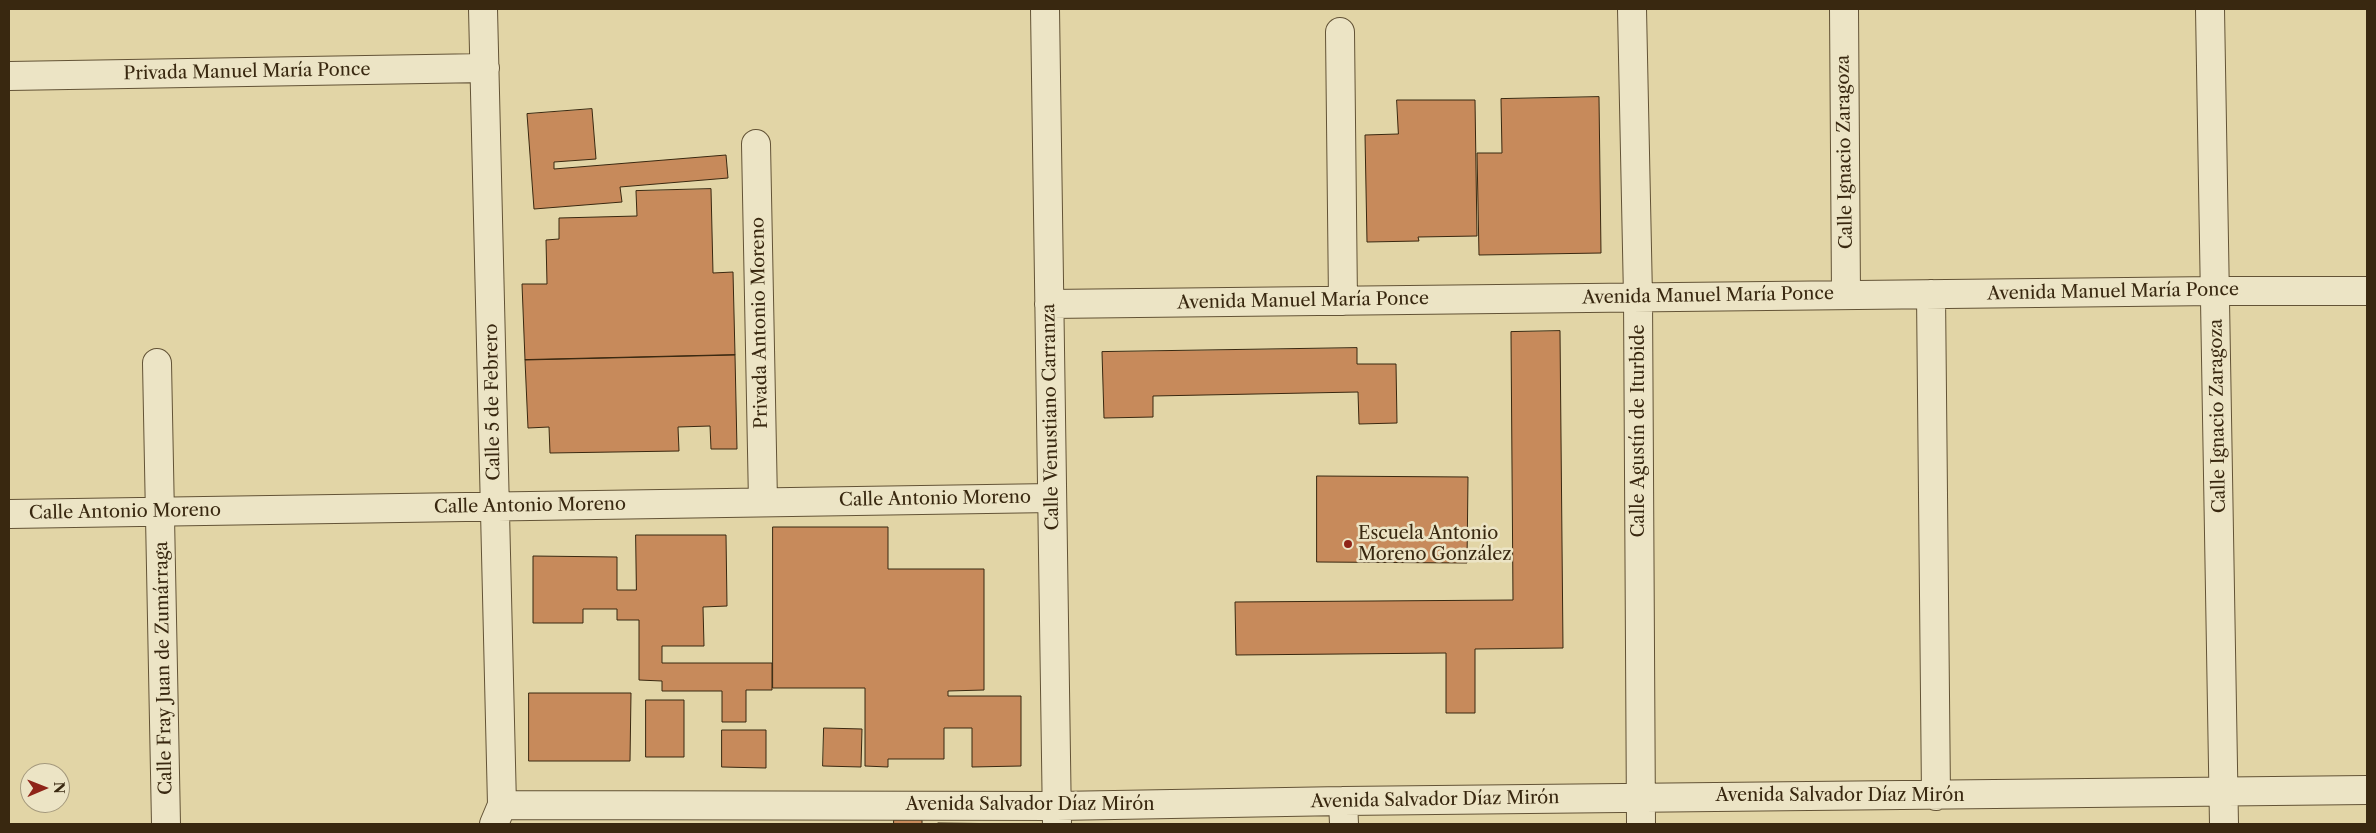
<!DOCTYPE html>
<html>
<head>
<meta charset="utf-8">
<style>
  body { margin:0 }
  #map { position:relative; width:2376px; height:833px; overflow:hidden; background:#e2d5a6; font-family:"Libre Caslon Text",serif }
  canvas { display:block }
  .frame { position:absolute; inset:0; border:10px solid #392810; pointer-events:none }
  .north { position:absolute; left:20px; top:763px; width:50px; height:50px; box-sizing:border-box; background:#ece4c5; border:1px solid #a4997d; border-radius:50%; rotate:89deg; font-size:14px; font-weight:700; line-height:20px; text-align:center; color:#392810 }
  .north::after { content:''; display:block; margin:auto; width:18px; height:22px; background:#8f2418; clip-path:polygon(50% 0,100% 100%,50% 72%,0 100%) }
</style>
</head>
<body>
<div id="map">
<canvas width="2376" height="833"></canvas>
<div class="frame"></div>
<div class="north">N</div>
</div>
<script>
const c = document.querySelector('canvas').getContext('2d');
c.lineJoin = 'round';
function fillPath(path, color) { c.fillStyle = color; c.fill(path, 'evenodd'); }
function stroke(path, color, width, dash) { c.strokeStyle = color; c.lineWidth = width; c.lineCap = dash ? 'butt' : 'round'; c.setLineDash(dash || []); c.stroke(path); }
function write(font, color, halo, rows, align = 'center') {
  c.font = font + ' "Libre Caslon Text",serif'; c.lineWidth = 5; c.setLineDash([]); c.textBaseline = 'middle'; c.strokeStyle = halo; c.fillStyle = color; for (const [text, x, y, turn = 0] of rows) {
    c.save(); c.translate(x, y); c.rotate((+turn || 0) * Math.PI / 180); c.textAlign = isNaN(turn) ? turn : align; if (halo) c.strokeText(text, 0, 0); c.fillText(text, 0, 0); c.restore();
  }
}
const building = new Path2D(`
  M1599,97l2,156 -122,2 -2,-102h25l-1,-54z
  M1397,100h78l2,136 -59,1 1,4 -52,1 -2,-107 33,-1z
  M592,109l4,50 -42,3v7l172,-14 2,23 -108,9 2,15 -88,7 -7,-95z
  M711,189l2,84 20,-1 2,83 -210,5 -3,-76h25l-1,-44 13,-1v-21l78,-2 -1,-25z
  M1560,331l3,317 -88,1v64h-29v-60l-210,2 -1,-53 278,-2 -2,-268z
  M1357,348v16h39l1,59 -38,1 -1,-32 -205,4v21l-49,1 -2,-66z
  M735,355l2,94h-26l-1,-23 -32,1 1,24 -129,2 -1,-26 -21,1 -3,-68z
  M1317,476l151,1 -1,86 -150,-1z
  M773,527h115v42h96v121l-36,1v5h73v70l-49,1v-39h-28v31h-56v8l-23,-1v-78h-92z
  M636,535h90l1,71 -24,1 1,39h-42v17h110v27h-26v32h-24v-31h-60v-10l-23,-1v-60h-22v-11h-34v14h-50v-67l84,1v33h19z
  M529,693h102l-1,68h-101z
  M646,700h38v57h-38z
  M824,728l38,1 -1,38 -38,-1z
  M722,730h44v38l-44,-1z
  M894,820h28v4h-28z
  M938,823l82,1h-82z`);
fillPath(building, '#c78a5b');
stroke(building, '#392810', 1);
const minor = new Path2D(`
  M483,9l19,796 -8,19
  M1045,9l12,815
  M1632,9l6,288 3,527
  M1844,9l2,286
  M2210,9l14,815
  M1340,32l3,269
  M9,76l476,-8
  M756,144l7,358
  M1931,294l5,502
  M1049,304l1167,-13h151
  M157,363l9,461
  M9,514l1043,-16
  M1343,801l1,23
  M502,805l555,1 286,-5 1024,-11`);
stroke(minor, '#635336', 30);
stroke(minor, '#ece4c5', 28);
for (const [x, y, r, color] of [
  [1348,544,5,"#8f2418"]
]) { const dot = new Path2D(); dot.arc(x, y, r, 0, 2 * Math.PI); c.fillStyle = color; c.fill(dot); stroke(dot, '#ece4c5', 2); }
write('18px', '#392810', '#ece4c5', [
  ["Privada Manuel María Ponce",247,72,-1],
  ["Calle Ignacio Zaragoza",1845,152,-91],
  ["Avenida Manuel María Ponce",2113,292,-1],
  ["Avenida Manuel María Ponce",1708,296,-1],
  ["Avenida Manuel María Ponce",1303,301,-1],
  ["Privada Antonio Moreno",760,323,-91],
  ["Calle 5 de Febrero",493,402,-91],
  ["Calle Ignacio Zaragoza",2218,416,-91],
  ["Calle Venustiano Carranza",1051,417,-91],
  ["Calle Agustín de Iturbide",1639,431,-90],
  ["Calle Antonio Moreno",935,499,-1],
  ["Calle Antonio Moreno",530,506,-1],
  ["Calle Antonio Moreno",125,512,-1],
  ["Calle Fray Juan de Zumárraga",164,668,-91],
  ["Avenida Salvador Díaz Mirón",1840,796],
  ["Avenida Salvador Díaz Mirón",1435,800,-1],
  ["Avenida Salvador Díaz Mirón",1030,805]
]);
write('18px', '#392810', '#ece4c5', [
  ["Escuela Antonio",1358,534],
  ["Moreno González",1358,555]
], 'left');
</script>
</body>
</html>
